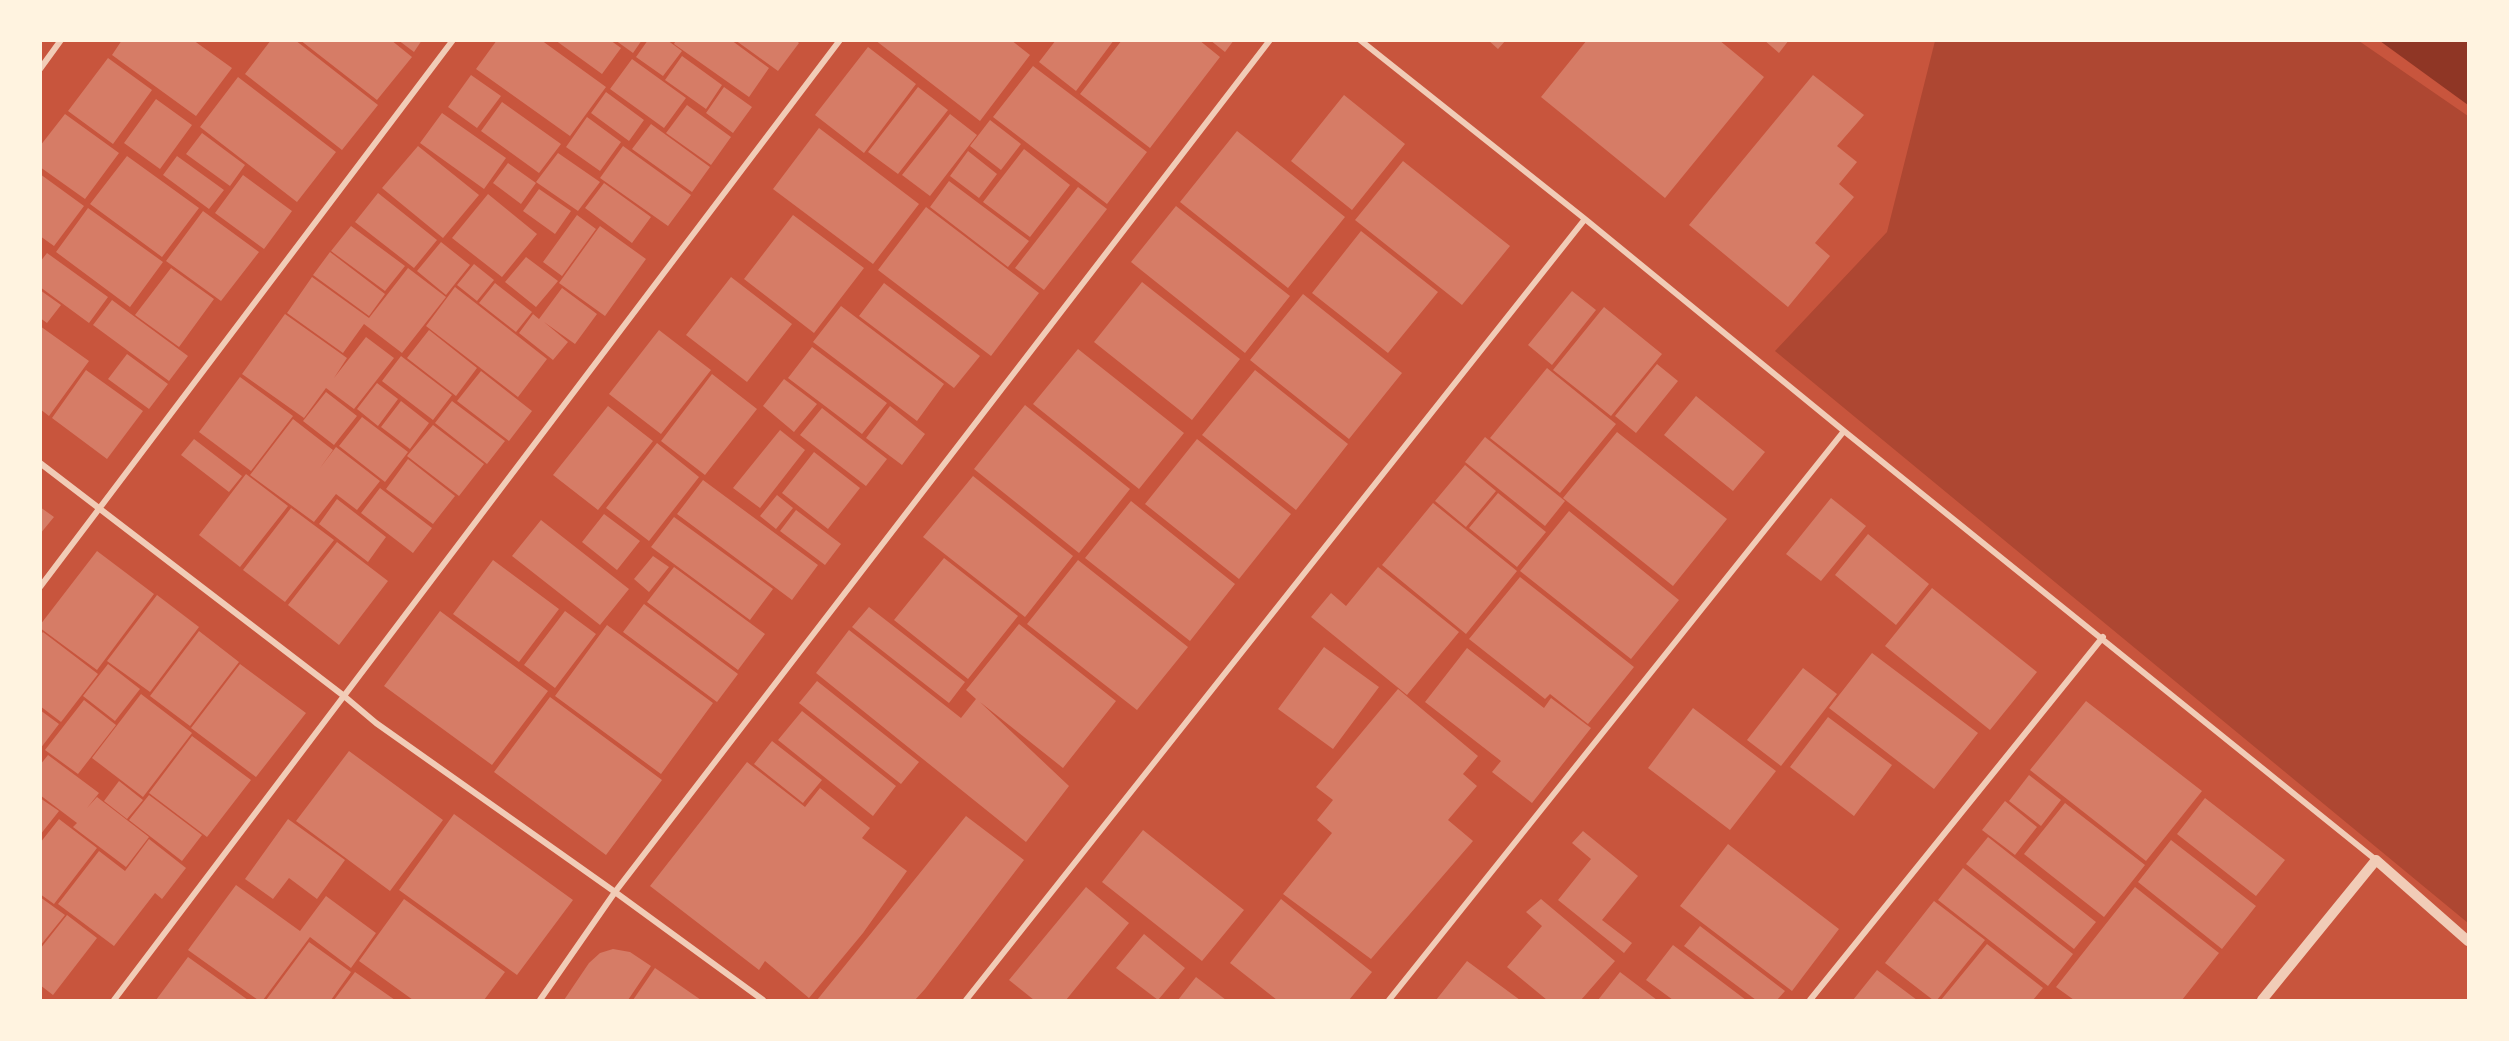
<!DOCTYPE html>
<html>
<head>
<meta charset="utf-8">
<style>
  body { margin:0 }
  #map { position:relative; width:2509px; height:1041px; overflow:hidden; background:#c8553d; font-family:"Asap Condensed",sans-serif }
  canvas { display:block }
  .frame { position:absolute; inset:0; border:42px solid #fff3e0; pointer-events:none }
</style>
</head>
<body>
<div id="map">
<canvas width="2509" height="1041"></canvas>
<div class="frame"></div>
</div>
<script>
const c = document.querySelector('canvas').getContext('2d');
c.lineJoin = 'round';
function fillPath(path, color) { c.fillStyle = color; c.fill(path, 'evenodd'); }
function stroke(path, color, width, dash) { c.strokeStyle = color; c.lineWidth = width; c.lineCap = dash ? 'butt' : 'round'; c.setLineDash(dash || []); c.stroke(path); }
fillPath(new Path2D(`
  M1935,41h424l109,75v807l-693,-572 112,-119z`), '#ae4732');
fillPath(new Path2D(`
  M2380,41h88v64z`), '#8f3625');
fillPath(new Path2D(`
  M122,40h71l39,28 -36,48 -84,-61z
  M271,40h24l83,65 -36,45 -97,-76z
  M300,40h91l21,17 -35,43z
  M398,40h24l-8,12z
  M497,40h44l65,47 -36,49 -94,-67z
  M555,40h55l11,8 -19,26z
  M615,40h27l-9,13z
  M648,40h19l15,11 -19,25 -27,-19z
  M676,40h55l38,28 -20,29 -75,-53z
  M735,40h61l3,3 -21,28z
  M875,40h136l19,15 -50,66z
  M1056,40h58l-38,51 -37,-29z
  M1122,40h77l21,17 -70,91 -70,-54z
  M1210,40h24l-9,12z
  M1488,40h18l-8,9z
  M1587,40h132l45,37 -99,121 -124,-101z
  M1764,40h25l-10,13z
  M868,47l48,37 -52,69 -49,-38z
  M682,56l40,29 -16,24 -41,-29z
  M108,58l44,32 -39,54 -45,-33z
  M632,59l54,39 -22,30 -54,-39z
  M1033,66l114,86 -40,52 -114,-87z
  M471,75l30,21 -24,32 -29,-21z
  M1813,75l51,40 -27,31 20,16 -18,22 15,13 -39,46 15,13 -42,51 -99,-82z
  M238,77l98,75 -39,50 -97,-75z
  M724,87l28,20 -19,26 -27,-20z
  M918,87l30,23 -50,64 -30,-22z
  M606,92l38,28 -15,21 -38,-28z
  M1344,95l61,49 -53,66 -61,-49z
  M156,99l36,26 -32,44 -36,-26z
  M502,102l59,42 -22,29 -58,-42z
  M687,105l44,32 -20,28 -45,-32z
  M442,113l64,45 -22,31 -64,-46z
  M65,114l54,39 -34,46 -45,-32v-21z
  M950,114l27,21 -47,61 -28,-21z
  M587,117l34,25 -21,29 -34,-24z
  M990,120l31,24 -20,26 -31,-24z
  M651,124l59,43 -18,25 -60,-43z
  M819,128l100,76 -46,60 -100,-75z
  M1237,131l108,86 -57,71 -108,-86z
  M202,133l43,32 -15,21 -44,-32z
  M418,146l61,49 -36,43 -61,-50z
  M623,146l68,49 -23,31 -68,-48z
  M1024,149l46,36 -40,52 -47,-35z
  M968,151l29,23 -18,24 -29,-22z
  M558,153l42,29 -22,29 -42,-29z
  M127,156l72,52 -37,49 -72,-53z
  M177,156l47,34 -15,19 -46,-34z
  M1403,161l107,85 -48,59 -107,-85z
  M508,163l28,20 -15,21 -28,-21z
  M40,174l44,32 -30,40 -14,-10z
  M243,175l49,36 -28,38 -49,-36z
  M949,181l80,60 -21,26 -78,-60z
  M604,183l47,34 -19,26 -47,-35z
  M1078,187l29,22 -63,81 -29,-22z
  M539,189l32,22 -16,23 -32,-23z
  M378,193l59,47 -23,28 -59,-46z
  M488,194l49,40 -35,43 -50,-39z
  M1176,206l114,90 -45,57 -114,-91z
  M926,207l113,86 -48,63 -113,-86z
  M88,208l75,54 -33,45 -74,-55z
  M203,211l56,41 -38,49 -55,-40z
  M577,215l19,14 -34,47 -19,-14z
  M793,215l71,53 -50,65 -70,-54z
  M351,226l54,40 -20,25 -54,-40z
  M600,226l46,33 -41,57 -46,-33z
  M1361,231l77,61 -50,61 -76,-60z
  M441,242l29,23 -24,30 -29,-24z
  M330,252l55,42 -16,22 -56,-41z
  M47,253l61,44 -19,26 -49,-36v-25z
  M526,257l32,24 -22,26 -31,-25z
  M474,264l20,16 -17,21 -20,-16z
  M171,268l43,31 -35,48 -44,-32z
  M408,268l38,29 -44,56 -38,-29 -21,29 -56,-40 25,-36 57,41z
  M731,277l61,47 -45,58 -61,-47z
  M1142,282l98,77 -48,61 -98,-78z
  M495,283l37,29 -16,20 -37,-29z
  M884,283l96,73 -26,32 -95,-72z
  M455,287l92,72 -29,38 -92,-71z
  M562,288l35,26 -22,30 -31,-22 24,20 -15,18 -34,-27 14,-19 6,5z
  M40,290l21,15 -14,18 -7,-5z
  M1572,291l24,19 -44,55 -24,-20z
  M1303,294l99,79 -53,66 -99,-79z
  M112,300l76,56 -19,25 -76,-56z
  M841,306l103,78 -27,37 -104,-79z
  M1604,307l58,47 -51,62 -58,-46z
  M285,314l62,44 -13,20 32,-41 28,21 -40,51 -28,-21 -22,30 -62,-44z
  M40,326l49,35 -40,55 -9,-7z
  M429,330l48,38 -21,28 -49,-38z
  M659,330l52,40 -50,64 -52,-40z
  M812,347l75,56 -25,31 -74,-56z
  M1078,349l106,84 -45,56 -106,-85z
  M127,354l41,30 -19,25 -41,-30z
  M401,356l51,39 -19,25 -51,-39z
  M1657,364l21,17 -42,52 -21,-17z
  M1547,368l69,56 -56,69 -70,-55z
  M86,370l57,41 -36,48 -55,-41z
  M1255,370l93,74 -52,66 -94,-75z
  M481,371l51,40 -23,30 -52,-40z
  M712,374l45,35 -52,66 -44,-34z
  M240,377l53,39 -42,55 -52,-39z
  M784,379l33,25 -23,28 -31,-26z
  M377,383l21,16 -20,27 -21,-17z
  M326,392l31,24 -23,29 -31,-24z
  M1696,396l69,56 -32,39 -69,-56z
  M401,401l28,22 -19,26 -29,-22z
  M452,401l53,40 -18,23 -52,-41z
  M1025,405l105,84 -51,64 -105,-84z
  M608,406l45,35 -55,69 -45,-35z
  M890,406l35,28 -23,31 -36,-27z
  M822,408l65,51 -21,27 -66,-51z
  M362,417l46,35 -23,30 -46,-36z
  M293,419l40,31 -13,18 16,-21 44,34 -23,29 -21,-16 -22,28 -64,-47z
  M433,425l51,39 -25,32 -52,-40z
  M780,430l25,20 -45,58 -27,-20z
  M1617,432l110,87 -54,67 -110,-88z
  M1485,437l80,64 -20,25 -80,-64z
  M194,439l48,37 -13,16 -48,-37z
  M1197,439l94,75 -52,65 -94,-75z
  M657,443l42,34 -50,64 -43,-33z
  M814,452l46,36 -32,41 -46,-36z
  M408,459l47,37 -22,28 -47,-35z
  M1465,465l31,26 -30,36 -31,-26z
  M246,474l42,32 -48,61 -41,-32z
  M973,476l100,80 -48,61 -102,-80z
  M703,480l115,85 -26,35 -115,-86z
  M380,488l52,40 -19,25 -52,-40z
  M1498,493l48,39 -29,35 -48,-39z
  M777,495l16,13 -17,21 -16,-13z
  M1831,498l35,28 -45,55 -35,-27z
  M337,499l49,38 -18,25 -49,-38z
  M1131,501l104,83 -45,57 -105,-83z
  M1433,503l84,68 -51,63 -84,-69z
  M40,507l14,10 -14,17z
  M291,508l43,32 -49,62 -42,-32z
  M796,510l45,34 -16,21 -45,-34z
  M1569,511l110,89 -48,59 -111,-88z
  M604,514l36,27 -23,29 -35,-28z
  M674,517l99,72 -23,31 -99,-73z
  M541,520l88,69 -29,36 -88,-69z
  M1868,534l61,50 -33,41 -61,-50z
  M337,542l51,39 -49,64 -51,-40z
  M97,551l57,43 -57,76 -57,-42v-3z
  M653,556l16,11 -20,25 -15,-13z
  M944,558l74,58 -50,63 -74,-59z
  M493,560l66,49 -40,53 -66,-48z
  M1078,560l110,87 -51,63 -110,-86z
  M674,567l91,67 -27,36 -91,-68z
  M1378,567l81,65 -52,63 -96,-78 20,-24 15,13z
  M1520,577l114,90 -46,57 -38,-30 -5,5 -76,-60z
  M1932,588l105,84 -47,58 -105,-84z
  M157,595l42,32 -49,65 -43,-31z
  M644,604l94,70 -21,28 -94,-70z
  M869,607l96,75 -16,21 -97,-76z
  M440,611l108,80 -56,74 -108,-79z
  M565,611l31,23 -41,54 -31,-23z
  M1019,624l97,77 -53,67 -83,-66 89,84 -43,56 -210,-169 33,-43 112,88 15,-19 -10,-9z
  M607,625l106,78 -52,71 -106,-78z
  M199,631l40,31 -49,64 -40,-30z
  M43,632l55,42 -37,48 -21,-16v-71z
  M1324,647l55,40 -46,62 -55,-40z
  M1467,648l77,60 7,-10 40,30 -59,75 -40,-31 9,-11 -76,-59z
  M1872,653l106,80 -44,56 -105,-81z
  M108,664l32,25 -25,32 -32,-25z
  M240,664l66,49 -50,64 -65,-49z
  M1803,668l34,26 -56,72 -34,-26z
  M817,681l102,81 -18,22 -102,-81z
  M1398,689l80,67 -15,18 14,12 -29,34 25,21 -102,118 -88,-65 49,-61 -15,-13 16,-20 -17,-13z
  M141,694l51,39 -49,64 -51,-39z
  M550,697l112,83 -56,75 -112,-83z
  M84,700l32,25 -38,49 -33,-24z
  M2086,701l116,90 -56,70 -116,-91z
  M1693,708l83,63 -46,59 -82,-62z
  M40,710l19,14 -19,25z
  M802,711l94,75 -23,30 -95,-76z
  M1828,717l64,48 -38,51 -64,-49z
  M192,736l59,44 -44,57 -58,-44z
  M772,741l50,39 -19,23 -49,-39z
  M349,751l94,69 -53,71 -94,-70z
  M48,755l51,38 -12,15 10,-11 52,40 -23,30 -53,-40 4,-4 -37,-28v-30z
  M747,762l58,45 15,-19 50,40 -8,10 45,33 -44,62 -54,65 -44,-37 -6,9 -109,-84z
  M2029,775l32,25 -20,26 -32,-25z
  M119,781l24,19 -16,19 -23,-18z
  M149,795l53,40 -20,26 -53,-41z
  M40,798l19,13 -19,24z
  M2205,798l80,62 -29,36 -79,-62z
  M2005,801l32,26 -22,28 -33,-25z
  M2065,803l80,62 -41,52 -80,-63z
  M454,814l119,86 -56,75 -118,-85z
  M966,816l58,44 -99,129 -10,11h-98z
  M59,819l38,29 -43,56 -14,-10v-51z
  M288,819l57,41 -28,39 -28,-21 -16,21 -28,-20z
  M1143,830l101,80 -42,51 -100,-79z
  M1583,831l55,45 -36,44 30,23 -8,10 -66,-53 33,-41 -19,-16z
  M1988,837l108,85 -22,27 -108,-85z
  M149,839l37,29 -24,31 -7,-6 -41,53 -56,-42 41,-53 26,20z
  M2171,840l85,66 -34,43 -84,-67z
  M1728,844l111,85 -47,62 -112,-85z
  M1963,868l110,86 -25,32 -110,-86z
  M236,885l64,46 26,-35 50,37 -25,35 -41,-31 -47,63h-5l-70,-50z
  M1086,887l43,36 -63,77h-32l-25,-20z
  M2135,887l84,66 -37,47h-108l-18,-13z
  M40,897l25,18 -25,31z
  M404,899l101,73 -21,28h-71l-54,-39z
  M1281,899l91,73 -23,28h-72l-47,-37z
  M1541,899l74,62 -34,39h-34l-40,-33 35,-41 -16,-14z
  M1934,901l51,39 -48,60h-4l-48,-37z
  M67,915l30,23 -44,57 -13,-10v-36z
  M1700,926l85,65 -8,9h-21l-72,-54z
  M1144,934l41,34 -27,32 -42,-32z
  M309,942l42,30 -20,28h-65z
  M1987,944l56,44 -10,12h-92z
  M1673,945l73,55h-73l-27,-20z
  M613,949l17,3 21,14 -23,34h-64l25,-37 11,-10z
  M188,957l60,43h-92z
  M1467,961l53,39h-84z
  M655,968l46,32h-68z
  M1877,970l40,30h-64z
  M355,972l40,28h-61z
  M1620,972l37,28h-59z
  M1196,977l30,23h-48z`), '#d67c66');
stroke(new Path2D(`
  M1360,40l225,179 259,212 532,429
  M40,69l21,-29
  M40,463l304,233 32,27 239,169 148,108
  M40,587l413,-547
  M114,1000l726,-960
  M540,1000l75,-108 655,-852
  M966,1000l619,-781
  M1389,1000l455,-569
  M1810,1000l293,-363`), '#f1ccb7', 6);
stroke(new Path2D(`
  M2262,1000l114,-140 92,81`), '#f1ccb7', 10);
</script>
</body>
</html>
